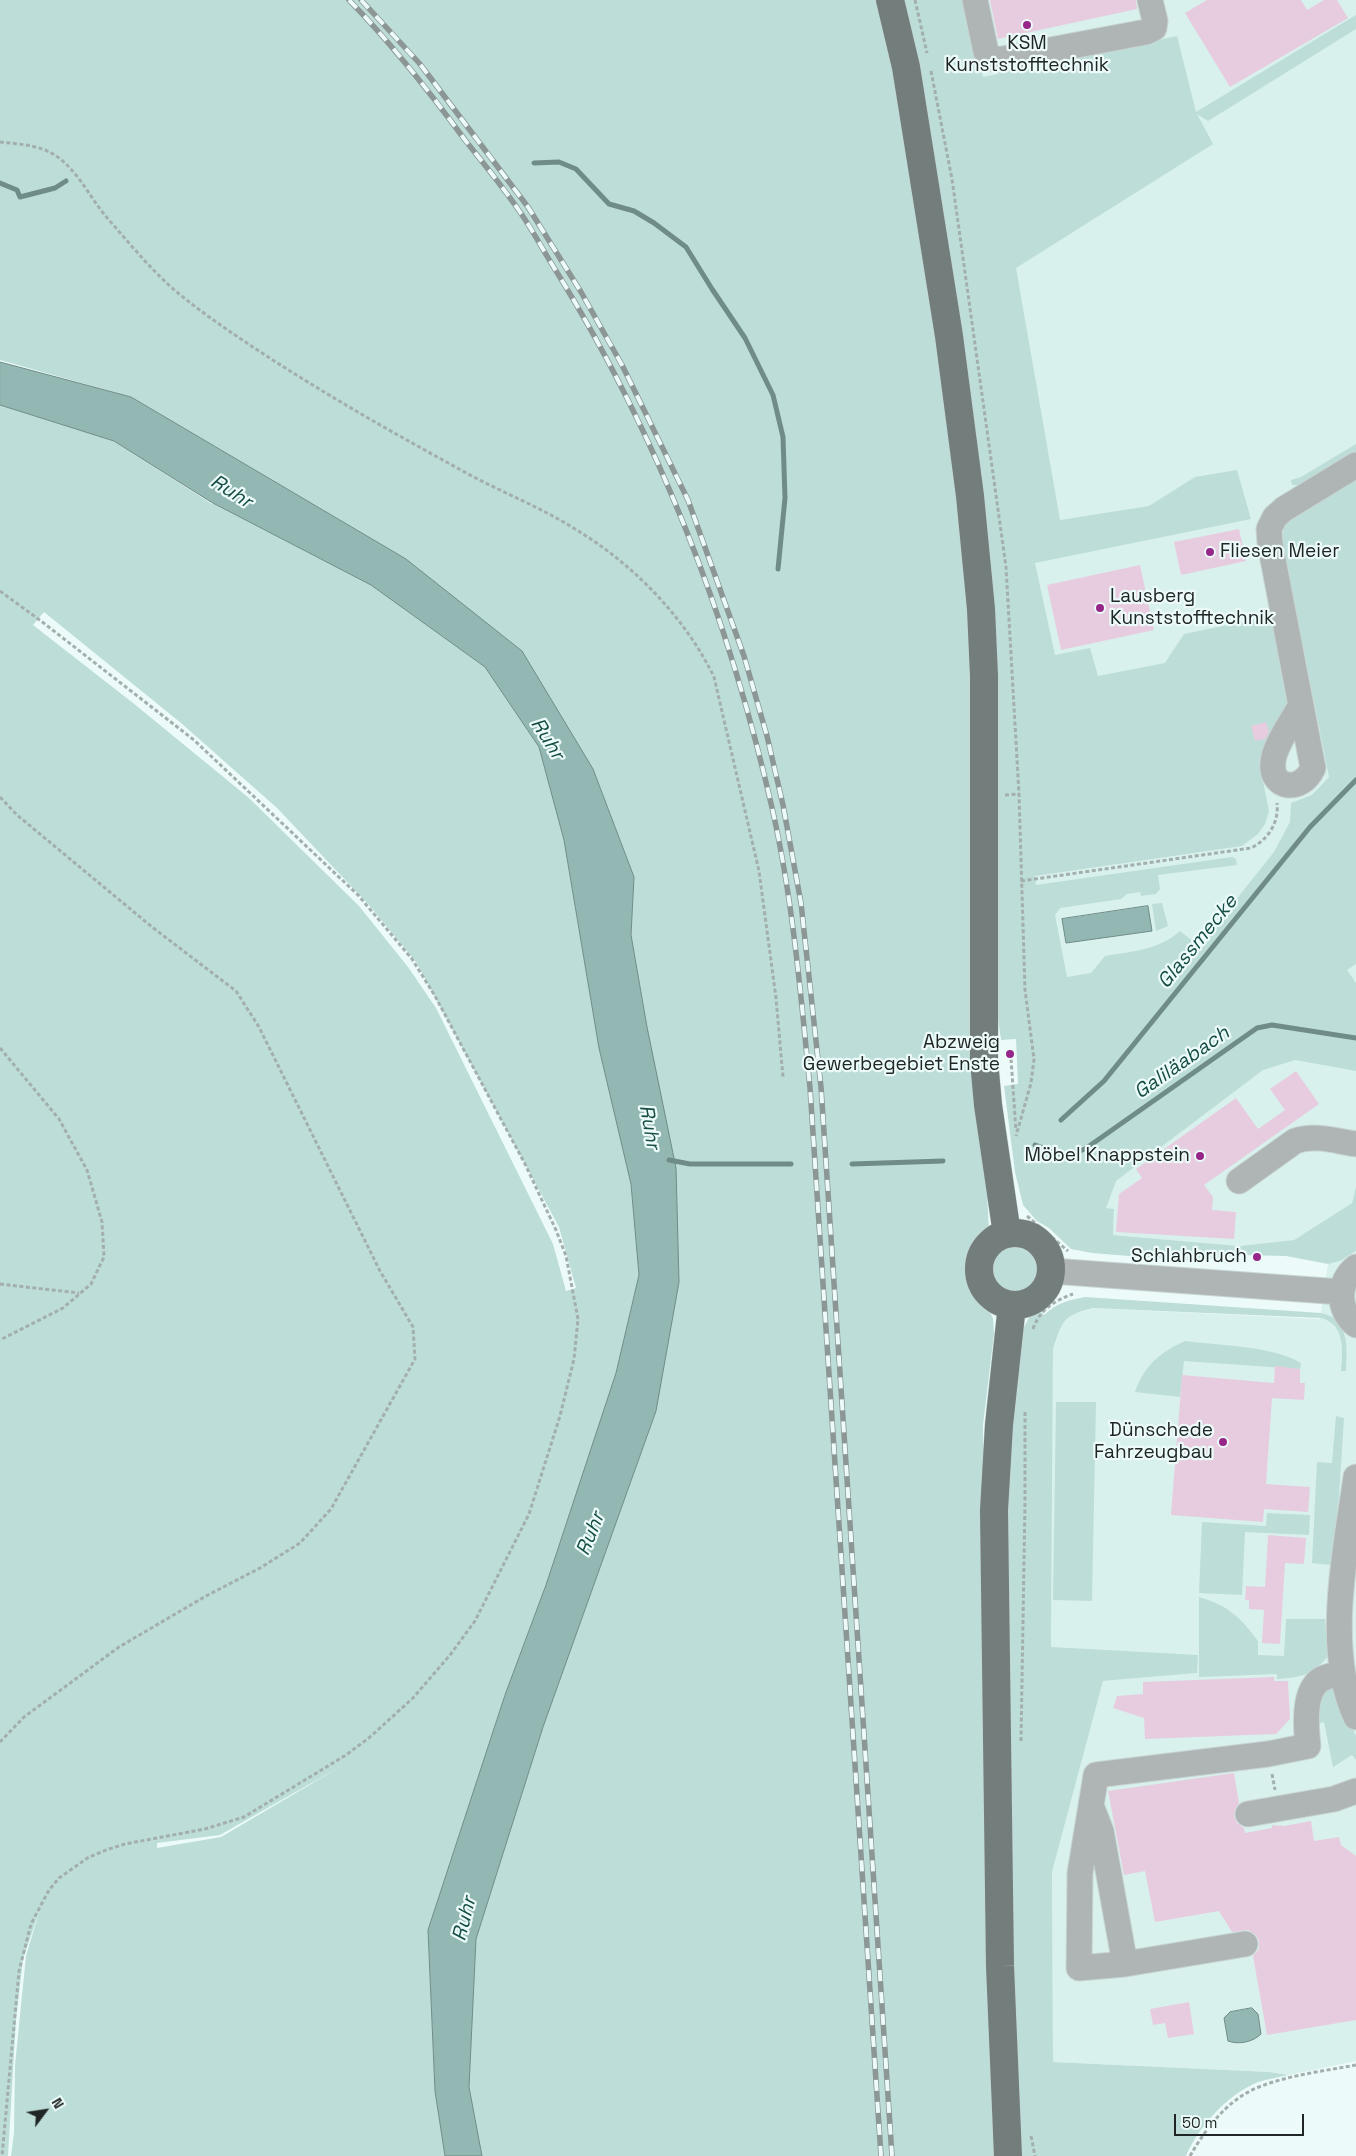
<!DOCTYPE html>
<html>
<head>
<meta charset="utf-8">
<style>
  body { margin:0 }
  #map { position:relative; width:1356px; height:2156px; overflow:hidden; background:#ecfbf9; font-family:"Space Grotesk",sans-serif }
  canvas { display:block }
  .north { position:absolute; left:20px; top:2086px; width:50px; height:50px; -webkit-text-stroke:4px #ecfbf9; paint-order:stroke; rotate:59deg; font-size:14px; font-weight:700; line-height:20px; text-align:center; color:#202625 }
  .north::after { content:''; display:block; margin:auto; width:18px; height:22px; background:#202625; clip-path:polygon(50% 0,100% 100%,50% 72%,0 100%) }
  .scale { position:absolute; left:1174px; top:2114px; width:130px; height:22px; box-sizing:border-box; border:2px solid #202625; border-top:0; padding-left:6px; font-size:15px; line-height:18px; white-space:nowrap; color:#202625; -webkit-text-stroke:4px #ecfbf9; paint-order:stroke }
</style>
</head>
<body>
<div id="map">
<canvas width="1356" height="2156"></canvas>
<div class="north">N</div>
<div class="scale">50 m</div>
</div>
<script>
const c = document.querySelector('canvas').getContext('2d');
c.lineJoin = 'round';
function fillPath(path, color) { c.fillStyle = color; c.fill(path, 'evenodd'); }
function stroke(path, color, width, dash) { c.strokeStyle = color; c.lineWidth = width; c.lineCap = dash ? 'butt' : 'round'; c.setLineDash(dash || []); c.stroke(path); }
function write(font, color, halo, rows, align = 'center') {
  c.font = font + ' "Space Grotesk",sans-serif'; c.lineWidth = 4.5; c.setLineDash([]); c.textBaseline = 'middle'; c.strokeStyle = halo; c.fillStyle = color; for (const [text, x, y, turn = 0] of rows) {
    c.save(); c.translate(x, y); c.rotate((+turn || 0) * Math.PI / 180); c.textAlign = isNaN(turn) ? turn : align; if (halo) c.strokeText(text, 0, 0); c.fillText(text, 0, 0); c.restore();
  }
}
fillPath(new Path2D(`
  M928,0h428v1187l-4,16 -58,37 -55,6 -126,-11 1,-26 -49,-3z
  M1356,1251v810l-67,14 -20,-3 -216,-10 -1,-190 51,-191 94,-8 -146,-25 2,-299 9,-25 10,-10 21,-6 227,11 8,-55 12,-3z`), '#d9f1ed');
fillPath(new Path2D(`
  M0,0h881l12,45 61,395 13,150 18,562 4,81 -17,22 -4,12 6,18 19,33 1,16 -11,91v142l17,589h-518l-13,-69 7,-148 67,-212 113,-316 -9,-384 -16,-92 3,-58 -41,-108 -187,-210 -275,-162 -131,-37z
  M900,0h66l17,77 194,-41 19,76 160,-97v14l-148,92 -11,-7 16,30 -197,124 44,252 89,-14 46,-29 42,-7 14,49 -216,44 20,92 35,-7 8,28 67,-13 19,-29 87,-18 19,90 -31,55 10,50 -4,13 -7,10 -16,12 -207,30 1,9 196,-28 4,2 1,6 -79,10 2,14 -4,5 -15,2 -1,-4 -13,2 -6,5 -61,9 -5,7 12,62 24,-4 14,-17c28,-5 54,-6 75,-25l19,15 75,-94 16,-30 1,-19 21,-8 17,-18 -47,-235c1,-9 1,-16 7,-22l67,-41v485l-9,6 9,13v88l-61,-11 -32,10 -147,111 -10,27 8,1 -1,26 126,11 55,-6 58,-37 4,-16v64l-16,10 -12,3 -42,-8 -44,-1 -51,6 -99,-8 -21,-4 -22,-21 -12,-7 -14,-16 -8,-33 -11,-86 14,-2 -2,-45 -15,1 -7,-49 -2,-262z
  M0,405l114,36 98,63 1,-1 158,82 114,82 54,80 25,93 35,208 32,136 8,91 -23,98 -70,212 -41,110 -77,235 7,161 10,65h-434l3,-23 1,-68 11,-109 14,-47 -17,50 -7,61 -8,136h-8zM44,612l137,111 96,85 92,97 47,57 143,265 17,61 -10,3 -13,-47 -117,-236 -28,-41 -49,-61 -110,-108 -116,-95 -100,-78zM345,1764l-124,73 -64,11v-5l63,-8z
  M1356,444v11l-56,30h-8l-1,-5 10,-3z
  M1162,903l6,23 -12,5 -4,-27z
  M1007,1245c32,-2 40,16 29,43 -12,6 -21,7 -34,5 -17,-19 -18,-34 5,-48z
  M1085,1297l236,16c29,6 26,35 25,58h-5c2,-21 4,-47 -20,-53l-228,-10c-31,8 -30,12 -40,41l-2,298 147,8 -1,18 -94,8 -51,191 1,190 216,10 20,3c-10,2 -21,4 -31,7 -31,13 -59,44 -72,74h-168l-16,-613 15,-184 7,-32 7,-13 6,-6 7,7c13,-12 24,-15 41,-18z
  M1185,1341c36,5 85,4 116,22l-1,6 -116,-8 -4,36 -45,-5c10,-27 24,-39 50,-51z
  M1056,1402h40l-4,199 -39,-1z
  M1336,1416l8,2 -5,78 -8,69 -19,-2 5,-101 15,1z
  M1267,1513l43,2 -1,20 -64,-3 -3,63 -43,-2 3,-71 64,4z
  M1199,1597c30,9 41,20 59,44v14l26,1 2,-37h39l3,37c-16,20 -27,21 -51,23v-5l-78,3z
  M1338,1685l4,19 14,32v24l-4,-5 -19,12 -9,-45 -14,3 11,-33z`), '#bdddd8');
const water = new Path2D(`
  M0,362l131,35 275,162 116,92 71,118 41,108 -3,58 16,92 29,141 3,114 -23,129 -113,316 -67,212 -7,148 13,69h-37l-10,-65 -7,-161 77,-235 41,-110 70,-212 23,-98 -8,-91 -32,-136 -35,-208 -25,-93 -54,-80 -114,-82 -160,-83 -97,-61 -114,-36z
  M1148,906l4,25 -86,12 -4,-24z
  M1252,2008l6,6 3,20c-8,8 -22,11 -33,7l-4,-23 6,-6z`);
fillPath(water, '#93b8b3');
stroke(water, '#708c88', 1);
stroke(new Path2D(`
  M534,163l25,-1 17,7 33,35 25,7 20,12 32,24 26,42 33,49 28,57 10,42 2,61 -7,71
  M0,183l17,7 3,7 35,-9 11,-7
  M1061,1120l43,-39 206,-254 46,-47
  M1035,1145l31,11 19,-7 172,-121 15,-3 84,13
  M669,1160l21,4h101
  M852,1164l91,-3`), '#708c88', 5);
fillPath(new Path2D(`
  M990,0h146l1,9 -139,30z
  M1207,0h94l6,10 17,-10h13l11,18 -118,69 -45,-74z
  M1239,529l7,32 -65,14 -7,-33z
  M1140,565l14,65 -93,20 -14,-65z
  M1266,722l3,10 -4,7 -10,2 -4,-15z
  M1296,1071l23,33 -115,81 9,12 -1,13 24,2 -2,27 -118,-7 3,-38 23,-16 -6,-9 100,-71 22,31 27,-19 -15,-21z
  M1275,1366l25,3v14h5l-1,17 -32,-2 -6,86 44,3 -2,25 -44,-3 -1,13 -92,-7 11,-140 92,8z
  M1268,1535l38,3 -2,26 -19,-1 -5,81 -18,-1 2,-33 -15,-1v-9h-4l1,-14 19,1z
  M1274,1677v4h14l2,38 -14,15 -131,5 -1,-21 -31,-10 4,-12 26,-2v-12z
  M1234,1773l5,30 -4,6 -1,7 3,7 7,5 1,5 27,-5v-3l12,1 27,-5 3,20 25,-4 2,8 15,11v164l-89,15 -14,-79 6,-7v-8l-3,-6 -8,-5 -16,2 -13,-21 -64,11 -10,-51 -21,4 -16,-84z
  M1189,2002l5,32 -26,4 -3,-15 -12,2 -3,-16z`), '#e7cce0');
const minor = new Path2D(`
  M975,0l11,52 3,4 8,4 149,-28 8,-4 1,-7 -5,-21
  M1301,705c-8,15 -27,41 -28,57 -3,27 28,32 40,6l-43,-224 -1,-15 6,-12 9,-8 72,-44
  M1239,1181l56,-40c20,-7 41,0 61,3
  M1356,1267c-19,15 -19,43 0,58
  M1052,1271l289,21
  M1356,1477c-10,71 -32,173 0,240
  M1092,1808l9,23 24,133
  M1248,1814l86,-15 22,-8
  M1245,1944l-120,20 -46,4 1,-95 16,-98 172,-21 40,-8c-2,-18 -5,-54 12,-66 6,-4 16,-5 22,-7`);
const major = new Path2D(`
  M890,0l16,67 43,269 21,160 11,113 3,67v385l4,44 19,129
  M979 1269a36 36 0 1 1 72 0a36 36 0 1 1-72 0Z
  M1008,2156l-8,-190 -6,-456 5,-85 13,-120`);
stroke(minor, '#c7d5d3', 27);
stroke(major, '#c7d5d3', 29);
stroke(new Path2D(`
  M915,0l12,53
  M931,71l21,108 54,388 13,227 6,196 9,69 -3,24 -15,53
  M0,142c18,2 38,3 53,12 25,15 37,45 56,66 20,23 40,47 62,67 22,19 46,36 70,52 71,48 145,90 220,131 37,21 78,36 114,59 57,34 110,88 139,148l45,194 17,127 7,79
  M0,591l41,30 153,119 164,155 54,64 23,37 90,168 31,66 10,26 12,63 -4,40 -14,57 -31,98 -54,107 -25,34 -37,43 -43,39 -24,18 -102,62 -39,12 -80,15 -16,5 -20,8 -30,21 -10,12 -18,34 -12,47 -17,185
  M1005,795l14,-1
  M0,797l17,18 135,112 84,64 23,36 121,244 33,56 2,32 -84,150 -31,34 -40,25 -54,28 -87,51 -95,70 -24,25
  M1021,881l230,-33c18,-9 28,-26 26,-45
  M0,1048l59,71 28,51 15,52 2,35 -13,27 -28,24 -63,32
  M1011,1059l5,72
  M1027,1216l41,35
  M0,1284l79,9
  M1033,1329c7,-20 21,-28 40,-35
  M1021,1741l4,-239v-92
  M1272,1774l3,16
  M1031,2136l4,20
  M1190,2156c16,-28 38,-57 69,-69 30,-12 65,-16 97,-22`), '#a3afad', 3, [4, 2.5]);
stroke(minor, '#afb5b4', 25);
stroke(major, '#727d7c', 28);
const rail = new Path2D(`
  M349,0c43,44 80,91 116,140 19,24 38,47 55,72 14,20 25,42 38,62 102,166 172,348 215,538 20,90 28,184 37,276l71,1068
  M361,0l59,64 108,143 53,85 41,73 66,135 56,156 23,80 16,69 18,98 20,184 71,1069`);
stroke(rail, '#8c9695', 5.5);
stroke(rail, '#ecfbf9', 4, [11]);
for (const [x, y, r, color] of [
  [1027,25,5,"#962788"],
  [1210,552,5,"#962788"],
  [1100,608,5,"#962788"],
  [1010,1054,5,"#962788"],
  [1200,1156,5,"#962788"],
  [1257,1257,5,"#962788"],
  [1223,1442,5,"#962788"]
]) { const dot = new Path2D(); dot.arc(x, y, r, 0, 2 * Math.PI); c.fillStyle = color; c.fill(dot); stroke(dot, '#ecfbf9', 2); }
write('19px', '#202625', '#ecfbf9', [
  ["KSM",1027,44,"center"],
  ["Kunststofftechnik",1027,66,"center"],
  ["Fliesen Meier",1220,552,"left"],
  ["Lausberg",1110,597,"left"],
  ["Kunststofftechnik",1110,619,"left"],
  ["Abzweig",1000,1043],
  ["Gewerbegebiet Enste",1000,1065],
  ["Möbel Knappstein",1190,1156],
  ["Schlahbruch",1247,1257],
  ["Dünschede",1213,1431],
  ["Fahrzeugbau",1213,1453]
], 'right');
write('italic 20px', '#164c46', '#ecfbf9', [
  ["Ruhr",231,492,32],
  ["Ruhr",547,739,58],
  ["Glassmecke",1198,942,-51],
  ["Galiläabach",1182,1063,-35],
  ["Ruhr",649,1127,80],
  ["Ruhr",591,1534,-68],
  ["Ruhr",465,1919,-76]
]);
</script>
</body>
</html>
